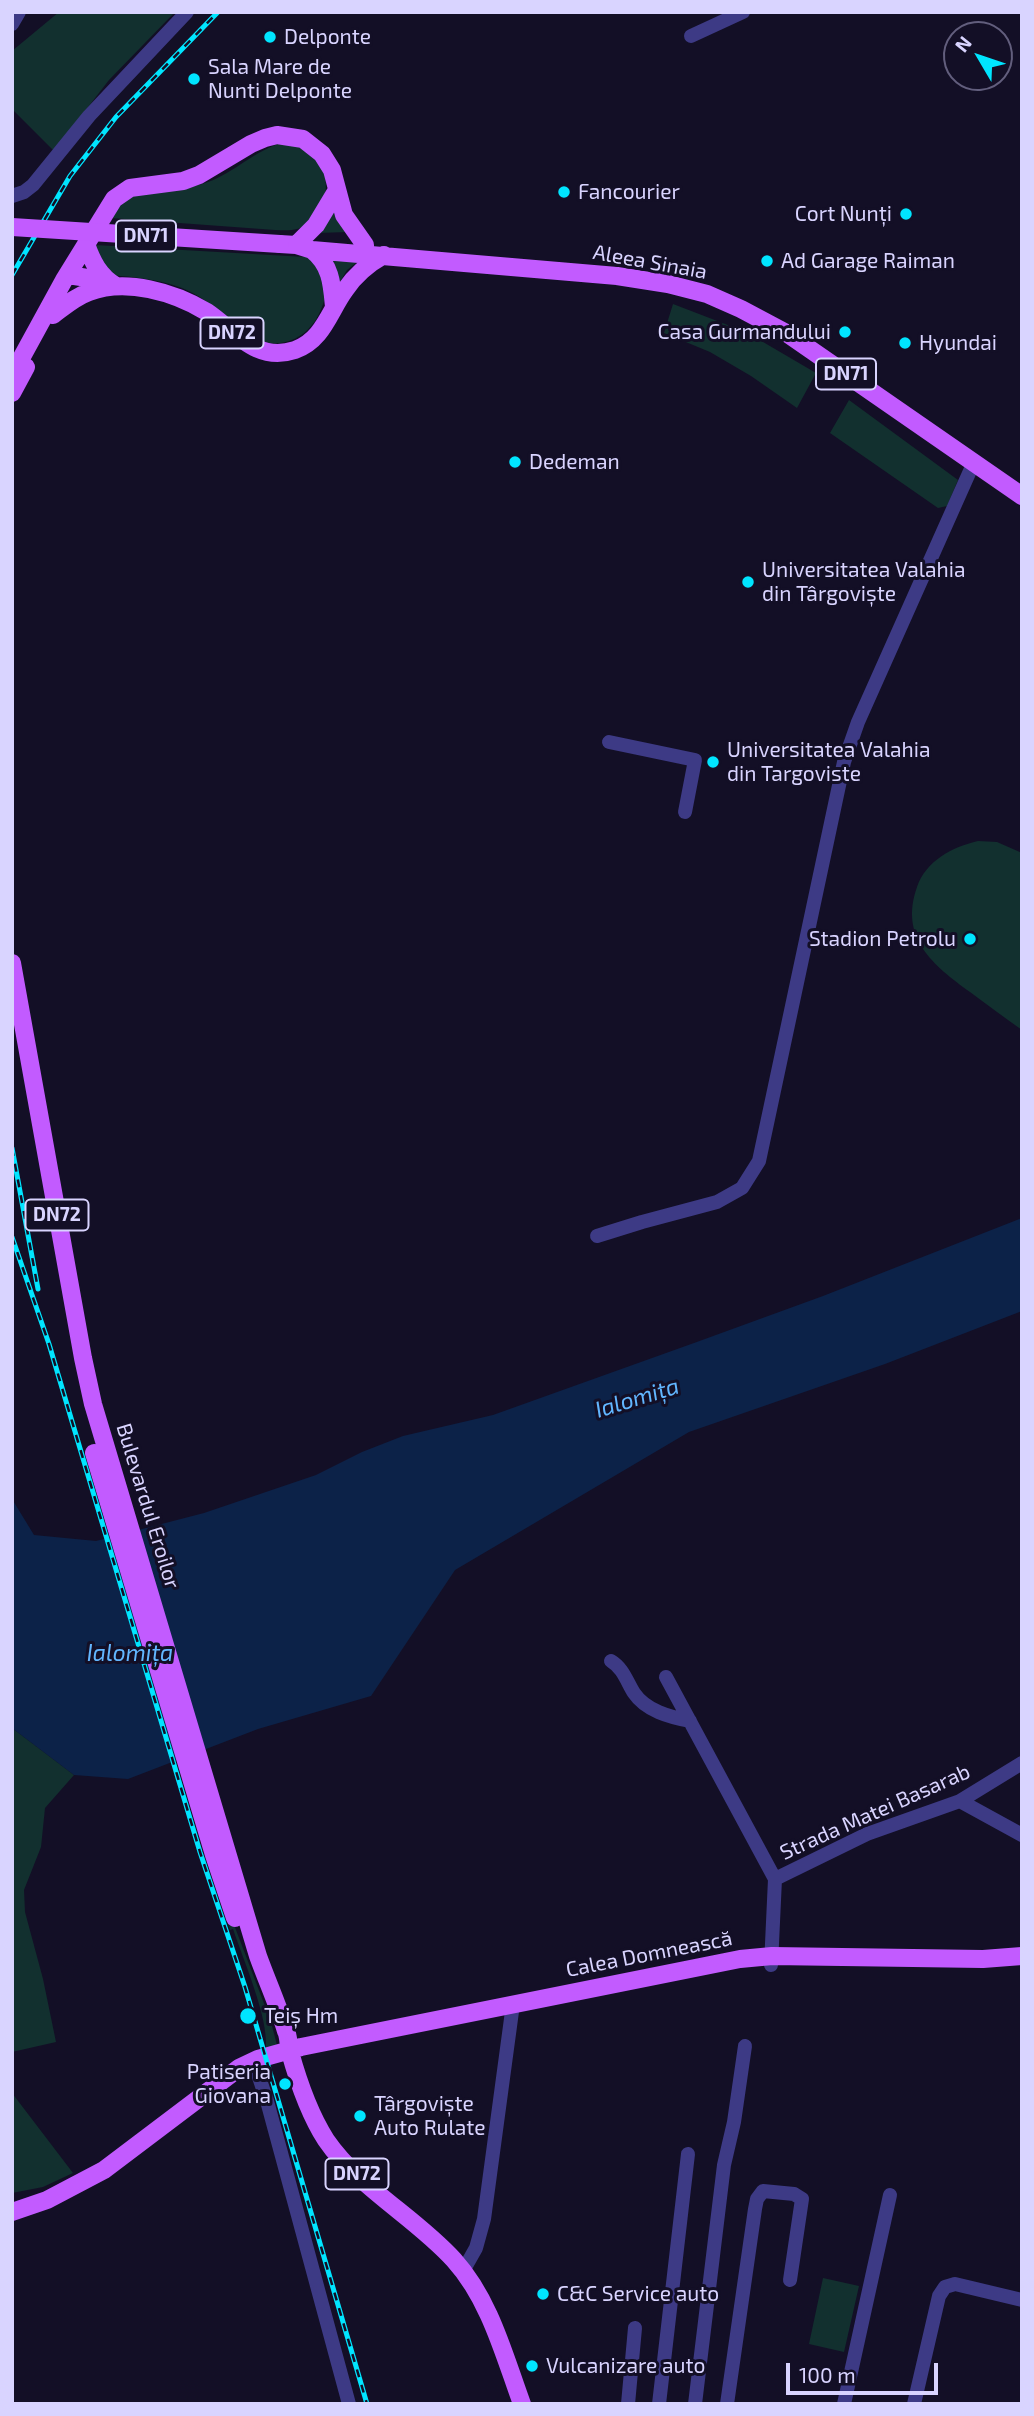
<!DOCTYPE html>
<html>
<head>
<meta charset="utf-8">
<style>
  body { margin:0 }
  #map { position:relative; width:1034px; height:2416px; overflow:hidden; background:#130f26; font-family:"Exo 2",sans-serif }
  canvas { display:block }
  .frame { position:absolute; inset:0; border:14px solid #d9d4ff; pointer-events:none }
  .north { position:absolute; left:943px; top:21px; width:70px; height:70px; box-sizing:border-box; background:#130f26; border:2px solid #625e7d; border-radius:50%; rotate:309deg; font-size:19px; font-weight:700; line-height:28px; text-align:center; color:#d9d4ff }
  .north::after { content:''; display:block; margin:auto; width:24px; height:32px; background:#00e5ff; clip-path:polygon(50% 0,100% 100%,50% 72%,0 100%) }
  .scale { position:absolute; left:786px; top:2363px; width:152px; height:32px; box-sizing:border-box; border:4px solid #d9d4ff; border-top:0; padding-left:9px; font-size:21px; line-height:24px; white-space:nowrap; color:#d9d4ff; -webkit-text-stroke:5px #130f26; paint-order:stroke }
</style>
</head>
<body>
<div id="map">
<canvas width="1034" height="2416"></canvas>
<div class="frame"></div>
<div class="north">N</div>
<div class="scale">100 m</div>
</div>
<script>
const c = document.querySelector('canvas').getContext('2d');
c.lineJoin = 'round';
function fillPath(path, color) { c.fillStyle = color; c.fill(path, 'evenodd'); }
function stroke(path, color, width, dash) { c.strokeStyle = color; c.lineWidth = width; c.lineCap = dash ? 'butt' : 'round'; c.setLineDash(dash || []); c.stroke(path); }
function write(font, color, halo, rows, align = 'center') {
  c.font = font + ' "Exo 2",sans-serif'; c.lineWidth = 6; c.setLineDash([]); c.textBaseline = 'middle'; c.strokeStyle = halo; c.fillStyle = color; for (const [text, x, y, turn = 0] of rows) {
    c.save(); c.translate(x, y); c.rotate((+turn || 0) * Math.PI / 180); c.textAlign = isNaN(turn) ? turn : align; if (halo) c.strokeText(text, 0, 0); c.fillText(text, 0, 0); c.restore();
  }
}
fillPath(new Path2D(`
  M59,12h116l-66,68 -55,71 -42,-42v-58z
  M278,144c7,1 15,1 22,3 37,13 33,72 -3,82 -7,2 -15,1 -22,1l-164,-12c3,-5 7,-14 12,-18 12,-9 61,-11 79,-16 28,-8 48,-30 76,-40z
  M336,204l13,28 -33,1z
  M95,245l211,12 11,4c2,9 9,22 9,31 -1,10 -8,27 -15,34 -10,13 -32,22 -48,15 -30,-13 -50,-41 -81,-53 -23,-9 -49,-11 -74,-13z
  M329,259h32l-14,11 -9,15z
  M673,304l73,28 70,41 -19,35 -46,-32 -41,-24 -46,-19z
  M849,400l109,80 -11,26 -9,2 -108,-75z
  M978,841l19,1 25,11v177c-18,-13 -35,-25 -52,-38 -37,-27 -71,-54 -53,-105 9,-26 35,-40 61,-46z
  M12,1728l62,47 -29,33 -4,39 -17,43 1,22 18,67 13,63 -44,10z
  M206,1859h3l62,163 6,23 -11,3c2,-32 -22,-86 -33,-119l-3,1z
  M12,2093l61,80 -30,14 -31,6z
  M823,2278l36,8 -15,66 -35,-8z`), '#12302f');
fillPath(new Path2D(`
  M1022,1218v93l-137,53 -196,68 -234,138 -84,126 -113,33 -130,50 -54,-4 -62,-47v-229l22,36 62,6 108,-28 112,-38 46,-23 41,-16 90,-21 201,-72 129,-47z`), '#0c2248');
stroke(new Path2D(`
  M12,24l7,-12
  M691,36l52,-24
  M12,196l12,-4 9,-7 56,-69 98,-104
  M609,742l86,18 -10,52
  M597,1236l45,-14 75,-20 25,-14 17,-27 85,-399 14,-40 116,-260
  M611,1661c12,7 16,21 23,32 12,18 36,24 56,28
  M666,1677l109,202
  M960,1801l62,34
  M775,1879l92,-45 93,-33 62,-38
  M771,1965l4,-86
  M250,2062l8,12 9,27 82,303
  M463,2271l13,-23 8,-29 29,-215
  M628,2404l7,-76
  M659,2404l29,-250
  M695,2404l29,-239 10,-43 11,-76
  M727,2404l28,-195 2,-10 6,-8 31,3 8,5 -12,81
  M844,2404l46,-209
  M914,2404l25,-108 6,-9 10,-3 67,16`), '#3d3a85', 14);
stroke(new Path2D(`
  M86,244c6,17 13,32 30,42
  M280,244l16,1 16,5 305,26 51,8 39,10 34,15 47,25 234,162
  M296,245l20,-20 21,-35
  M312,250c19,15 20,34 22,57
  M68,275l39,6
  M53,315c12,-9 22,-18 36,-23 37,-14 85,0 118,20 28,19 49,51 88,38 28,-10 34,-38 50,-60 10,-15 23,-26 39,-35
  M12,375l52,-95 50,-81 16,-11 53,-7 16,-6 52,-31 14,-6 12,-3 26,4 19,15 10,16 12,45 21,30
  M12,393l14,-26
  M12,963l71,395 10,46 165,552c9,25 20,49 28,75 3,6 2,14 4,21 8,29 20,63 36,88 33,48 89,77 128,120 36,40 50,95 68,144
  M94,1453l120,402 21,63
  M12,2212l35,-12 57,-30 135,-102 19,-9 43,-12 439,-88 32,-3 211,3 39,-3`), '#c25bff', 18);
const rail = new Path2D(`
  M12,275l58,-99 46,-59 102,-105
  M12,1148l26,141
  M12,1237l37,107 151,508 45,135 122,417`);
stroke(rail, '#00e5ff', 5);
stroke(rail, '#130f26', 2.5, [8]);
stroke(new Path2D(`
  M12,227l268,17`), '#c25bff', 18);
for (const [x, y, r, color] of [
  [270,37,7,"#00e5ff"],
  [194,79,7,"#00e5ff"],
  [564,192,7,"#00e5ff"],
  [906,214,7,"#00e5ff"],
  [767,261,7,"#00e5ff"],
  [845,332,7,"#00e5ff"],
  [905,343,7,"#00e5ff"],
  [515,462,7,"#00e5ff"],
  [748,582,7,"#00e5ff"],
  [713,762,7,"#00e5ff"],
  [970,939,7,"#00e5ff"],
  [248,2016,9,"#00e5ff"],
  [285,2084,7,"#00e5ff"],
  [360,2116,7,"#00e5ff"],
  [543,2294,7,"#00e5ff"],
  [532,2366,7,"#00e5ff"]
]) { const dot = new Path2D(); dot.arc(x, y, r, 0, 2 * Math.PI); c.fillStyle = color; c.fill(dot); stroke(dot, '#130f26', 2.5); }
for (const [x, y, w] of [
  [146,236,60],
  [232,333,63],
  [846,374,60],
  [57,1215,63],
  [357,2174,63]
]) { const box = new Path2D(); box.roundRect(x - w / 2, y - 15.5, w, 31, 5); c.fillStyle = '#130f26'; c.fill(box); stroke(box, '#d9d4ff', 2); }
write('bold 19px', '#d9d4ff', null, [
  ["DN71",146,236],
  ["DN72",232,333],
  ["DN71",846,374],
  ["DN72",57,1215],
  ["DN72",357,2174]
]);
write('21px', '#d9d4ff', '#130f26', [
  ["Delponte",284,37],
  ["Sala Mare de",208,67],
  ["Nunti Delponte",208,91],
  ["Fancourier",578,192],
  ["Cort Nunți",892,214,"right"],
  ["Ad Garage Raiman",781,261],
  ["Casa Gurmandului",831,332,"right"],
  ["Hyundai",919,343],
  ["Dedeman",529,462],
  ["Universitatea Valahia",762,570],
  ["din Târgoviște",762,594],
  ["Universitatea Valahia",727,750],
  ["din Targoviste",727,774],
  ["Stadion Petrolu",956,939,"right"],
  ["Teiș Hm",264,2016],
  ["Patiseria",271,2072,"right"],
  ["Giovana",271,2096,"right"],
  ["Târgoviște",374,2104],
  ["Auto Rulate",374,2128],
  ["C&C Service auto",557,2294],
  ["Vulcanizare auto",546,2366]
], 'left');
write('21px', '#d9d4ff', '#130f26', [
  ["Aleea Sinaia",650,262,10],
  ["Bulevardul Eroilor",148,1506,73],
  ["Strada Matei Basarab",875,1812,-24],
  ["Calea Domnească",649,1954,-11]
]);
write('italic 23px', '#62b6ff', '#130f26', [
  ["Ialomița",637,1398,-17],
  ["Ialomița",130,1653]
]);
</script>
</body>
</html>
